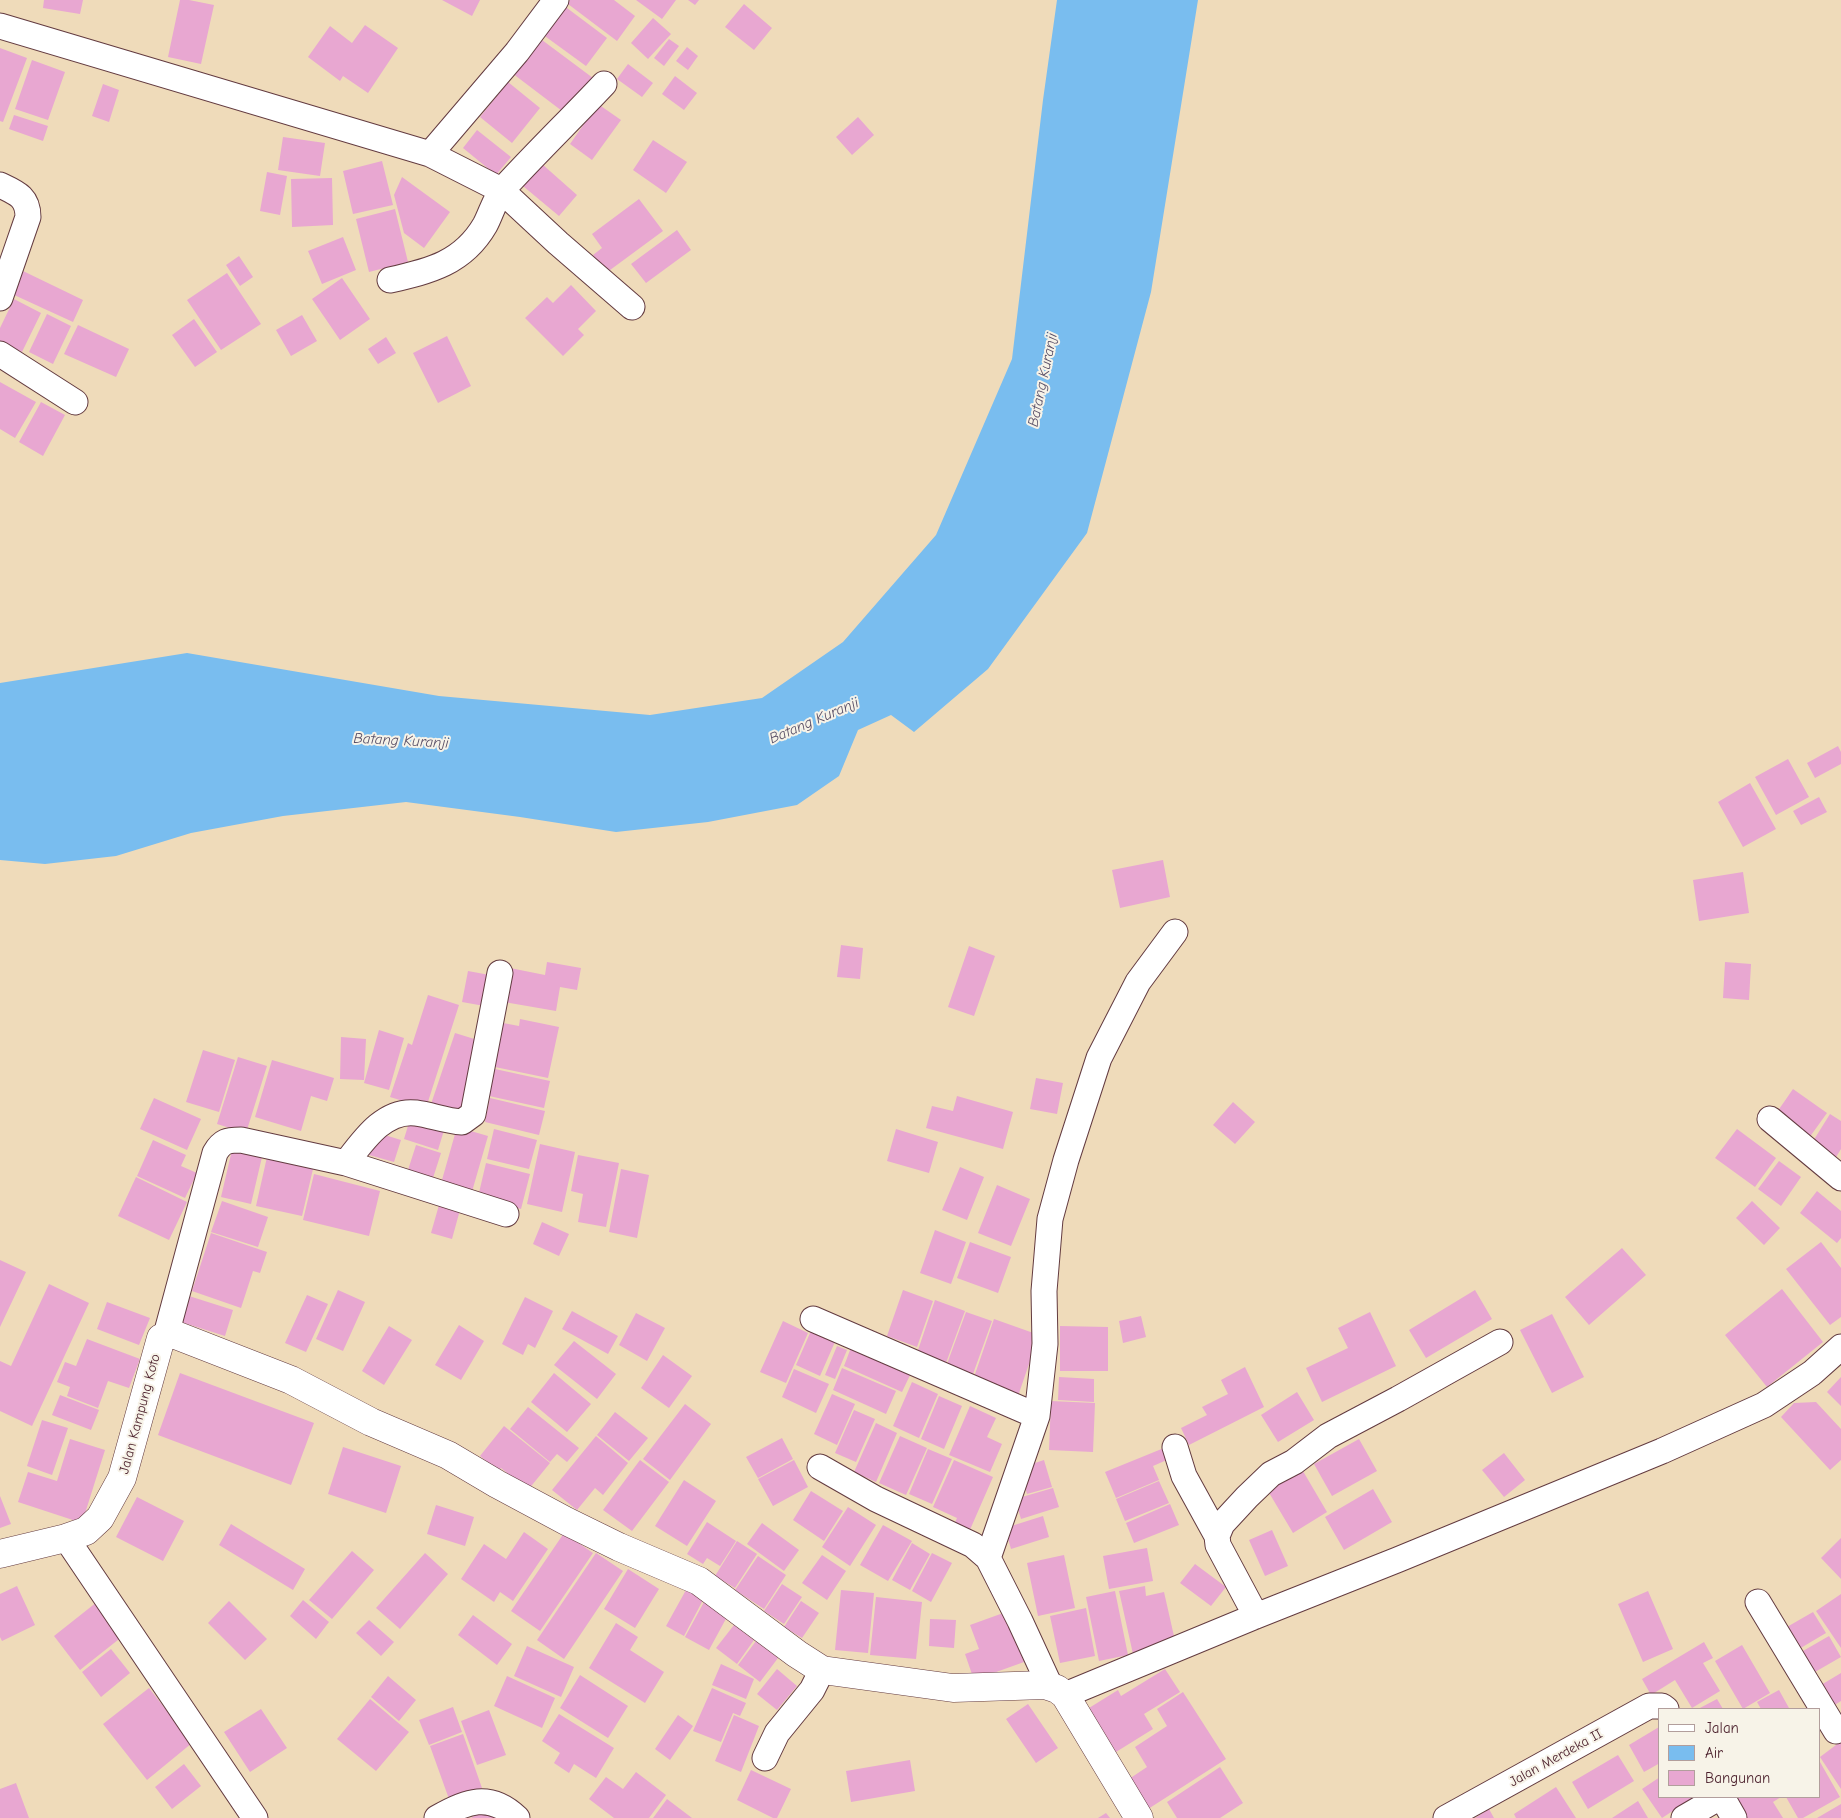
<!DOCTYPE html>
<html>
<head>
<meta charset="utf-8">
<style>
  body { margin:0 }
  #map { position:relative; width:1841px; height:1818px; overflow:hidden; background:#efdbba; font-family:"Comic Neue",sans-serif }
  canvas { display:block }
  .legend { position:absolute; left:1658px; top:1708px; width:162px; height:90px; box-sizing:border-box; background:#f7f3e8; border:1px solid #b29e9c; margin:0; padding:6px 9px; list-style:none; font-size:15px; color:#4a1f2b }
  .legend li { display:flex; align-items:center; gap:10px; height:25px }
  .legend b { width:25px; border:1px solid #b29e9c }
</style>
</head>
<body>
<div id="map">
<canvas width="1841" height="1818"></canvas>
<ul class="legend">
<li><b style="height:6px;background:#fff"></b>Jalan</li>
<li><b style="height:14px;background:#79bdef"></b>Air</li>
<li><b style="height:14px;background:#e8a7d1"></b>Bangunan</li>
</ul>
</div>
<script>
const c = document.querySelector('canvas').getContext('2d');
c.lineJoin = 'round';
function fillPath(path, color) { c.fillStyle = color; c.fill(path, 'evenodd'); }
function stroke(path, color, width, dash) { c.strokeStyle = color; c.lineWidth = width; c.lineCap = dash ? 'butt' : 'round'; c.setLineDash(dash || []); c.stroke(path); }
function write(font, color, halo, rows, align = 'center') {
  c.font = font + ' "Comic Neue",sans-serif'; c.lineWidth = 4; c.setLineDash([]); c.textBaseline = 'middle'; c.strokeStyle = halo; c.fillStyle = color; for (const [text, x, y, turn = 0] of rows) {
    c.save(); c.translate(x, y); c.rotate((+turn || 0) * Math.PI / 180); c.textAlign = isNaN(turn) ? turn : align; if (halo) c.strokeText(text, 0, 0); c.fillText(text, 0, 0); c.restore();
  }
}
fillPath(new Path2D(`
  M1057,0h141l-47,292 -64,241 -99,136 -74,63 -23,-17 -33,15 -19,46 -42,29 -89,17 -92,10 -96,-15 -114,-15 -123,14 -92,17 -75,23 -71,8 -45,-4v-177l187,-30 252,43 211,19 112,-17 81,-56 93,-107 76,-176 31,-259z`), '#79bdef');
fillPath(new Path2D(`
  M44,0h39l-3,14 -37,-6z
  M180,0h9l25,5 -13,59 -33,-7z
  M442,0h38l-8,16z
  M570,0h44l21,16 -18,25 -49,-37z
  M636,0h40l-14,19z
  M688,0h11l-4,5z
  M744,4l28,24 -18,22 -29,-23z
  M563,5l44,33 -21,28 -44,-32z
  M653,18l18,16 -23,25 -17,-16z
  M365,25l33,23 -30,45 -25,-17 -3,5 -32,-24 22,-31 22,17z
  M534,34l59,44 -27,36 -58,-44z
  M669,39l10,7 -15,20 -10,-8z
  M687,47l11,9 -10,14 -12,-9z
  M0,48l27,10 -24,64 -3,-1z
  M32,60l33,12 -17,48 -33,-11z
  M628,64l25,19 -11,14 -25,-18z
  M675,76l22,17 -13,17 -22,-16z
  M508,82l32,26 -28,35 -32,-26z
  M103,84l16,6 -10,32 -17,-6z
  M598,104l23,16 -29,40 -22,-16z
  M14,115l34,11 -5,15 -34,-12z
  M858,117l16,18 -22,20 -16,-18z
  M477,130l34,27 -15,18 -33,-27z
  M283,137l42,6 -5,33 -42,-6z
  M653,140l34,22 -21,31 -33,-23z
  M382,161l11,44 -40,9 -10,-43z
  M542,164l35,31 -18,21 -36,-30z
  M267,172l20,4 -7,39 -20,-4z
  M402,177l48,35 -26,36 -20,-15 -10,-38z
  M332,178l1,47 -41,2 -1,-48z
  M639,199l24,32 -57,42 -13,-18 9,-7 -10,-14z
  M395,209l13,53 -39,10 -13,-53z
  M677,230l14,20 -45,33 -15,-19z
  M343,237l13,33 -34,14 -14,-33z
  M239,256l14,21 -13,9 -14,-21z
  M23,271l60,29 -10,22 -61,-28z
  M227,273l34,51 -40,26 -34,-50z
  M342,278l28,41 -30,21 -28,-41z
  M571,285l25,26 -18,18 6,6 -21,21 -38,-38 22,-21 6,6z
  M14,299l27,14 -19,39 -22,-11v-13z
  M47,314l24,12 -18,38 -24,-12z
  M302,315l15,26 -26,15 -15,-26z
  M194,319l23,33 -22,15 -23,-32z
  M78,325l51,24 -13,28 -52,-23z
  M447,336l24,50 -33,17 -25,-50z
  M386,337l10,16 -18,11 -10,-15z
  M0,382l36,20 -21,36 -15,-9z
  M41,402l24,13 -22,41 -24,-14z
  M1838,746l3,6v12l-26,14 -8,-15z
  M1788,759l21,38 -33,18 -21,-38z
  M1750,783l26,46 -33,18 -25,-45z
  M1819,797l8,15 -26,13 -8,-14z
  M1163,860l7,37 -50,11 -8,-38z
  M1743,872l6,41 -50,8 -6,-41z
  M841,945l22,3 -3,31 -23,-2z
  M969,946l26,10 -21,60 -26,-9z
  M547,962l34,6 -4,22 -17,-3 -4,24 -52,-9 6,-34 35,7z
  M1725,962l26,2 -2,36 -26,-2z
  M468,971l27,5 -5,31 -28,-5z
  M428,995l31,10 -33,103 -36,-11 18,-54 4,2z
  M520,1019l39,8 -11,51 -53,-11 8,-44 16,3z
  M379,1030l25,8 -15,52 -25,-7z
  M455,1033l29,9 -24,71 -29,-9z
  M341,1037l25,2 -2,41 -24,-1z
  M203,1050l32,10 -16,52 -33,-10z
  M238,1057l29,9 -21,67 -29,-9z
  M272,1060l62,18 -7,23 -16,-5 -10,35 -46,-14z
  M495,1069l55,12 -6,27 -55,-12z
  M1036,1078l27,5 -6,31 -27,-5z
  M1793,1089l34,24 -18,25 -34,-23z
  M957,1096l56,16 -10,37 -77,-21 6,-22 21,5z
  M154,1098l47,21 -14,31 -47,-21z
  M490,1098l55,13 -6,24 -54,-13z
  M1233,1102l22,20 -20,22 -22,-19z
  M1830,1114l11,7v28l-8,13 -23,-16z
  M411,1116l34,11 -7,23 -34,-11z
  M457,1127l31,9 -17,59 -31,-8z
  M494,1129l43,11 -8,29 -42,-10z
  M896,1129l42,13 -9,31 -42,-12z
  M1737,1129l39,29 -21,29 -40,-29z
  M375,1132l26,8 -7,22 -25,-7z
  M153,1140l33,15 -5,11 16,7 -12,25 -48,-22z
  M540,1144l35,8 -13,60 -35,-8z
  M416,1145l25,8 -8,25 -25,-8z
  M232,1150l30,7 -11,47 -30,-7z
  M578,1155l41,8 -13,64 -28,-5 5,-28 -12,-3z
  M267,1157l46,12 -11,47 -46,-10z
  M1779,1161l22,16 -20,29 -23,-17z
  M486,1163l44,11 -9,35 -43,-12z
  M960,1167l24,10 -17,43 -25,-10z
  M621,1169l28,6 -12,63 -28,-6z
  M314,1174l66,17 -11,45 -66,-16z
  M136,1177l51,25 -18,38 -51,-24z
  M997,1185l33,14 -19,47 -33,-13z
  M1817,1191l24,20v27l-4,5 -37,-30z
  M222,1201l46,16 -10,30 -47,-15z
  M1752,1201l28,27 -16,17 -28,-27z
  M439,1205l21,5 -8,29 -21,-6z
  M542,1222l27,12 -10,22 -26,-12z
  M935,1230l31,12 -15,42 -31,-11z
  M211,1233l56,19 -7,21 -7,-2 -12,37 -49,-17z
  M970,1242l41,15 -13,36 -41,-15z
  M1821,1242l20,26v49l-11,8 -44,-56z
  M1622,1248l24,27 -57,50 -24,-28z
  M0,1260l26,12 -26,55z
  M49,1284l40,19 -57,123 -32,-15v-50l11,5z
  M1782,1289l41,53 -56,45 -42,-52z
  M338,1290l27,12 -22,49 -27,-12z
  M903,1290l30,11 -16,46 -30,-11z
  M1475,1290l17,29 -66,39 -17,-28z
  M307,1295l21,9 -22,48 -21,-9z
  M189,1296l44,14 -8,26 -44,-14z
  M525,1297l28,14 -18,37 -7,-4 -5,11 -21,-11z
  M935,1300l30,11 -19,52 -29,-10z
  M107,1302l43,16 -11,27 -42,-16z
  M572,1311l46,25 -10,18 -46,-25z
  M966,1312l26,9 -19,53 -26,-10z
  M1370,1312l26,54 -74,36 -16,-34 42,-20 -10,-20z
  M636,1313l29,15 -18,33 -28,-16z
  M1552,1314l32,63 -32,16 -32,-63z
  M1141,1316l5,21 -23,6 -4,-22z
  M994,1319l45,16 -21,61 -45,-16z
  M783,1321l25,12 -22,50 -26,-11z
  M814,1324l24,11 -18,41 -24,-11z
  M459,1325l25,16 -23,39 -26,-15z
  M389,1326l23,14 -28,45 -22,-14z
  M1060,1326l48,1v44h-48z
  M87,1339l53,20 -11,29 -21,-7 -10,27 -31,-12 3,-9 -13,-5 8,-20 11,4z
  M574,1341l42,33 -19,25 -43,-34z
  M852,1345l60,26 -10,21 -58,-26z
  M837,1346l10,4 -12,29 -10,-4z
  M663,1355l29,21 -23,32 -28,-20z
  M1245,1367l19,40 -75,38 -8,-17 26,-13 -5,-8 26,-13 -7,-14z
  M842,1368l54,23 -10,23 -53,-24z
  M794,1369l35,15 -13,29 -34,-16z
  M180,1373l134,50 -23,62 -133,-50z
  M554,1373l37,31 -24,28 -36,-30z
  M1059,1377l35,2v23l-36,-2z
  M1841,1377v29l-14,-14z
  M912,1382l26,12 -19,44 -26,-12z
  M1297,1392l17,28 -36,22 -17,-27z
  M832,1394l23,10 -18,41 -23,-11z
  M60,1395l39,15 -8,20 -39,-15z
  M939,1396l23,10 -18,43 -23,-10z
  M1051,1401l44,2 -2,49 -44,-2z
  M1816,1402l25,27v31l-11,10 -49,-53 13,-14z
  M685,1404l26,20 -41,56 -27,-21z
  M970,1406l26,12 -9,19 15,7 -12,28 -41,-17z
  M528,1407l51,41 -12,14 -10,-8 -7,8 -40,-33z
  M854,1410l21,9 -19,43 -21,-9z
  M615,1412l33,26 -19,23 -32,-26z
  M42,1420l26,8 -16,47 -25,-9z
  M876,1423l21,10 -21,49 -22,-10z
  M504,1426l46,37 -22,27 -27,-22 -3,3 -18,-15z
  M596,1436l32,27 -25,32 -8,-7 -18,22 -25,-20z
  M900,1436l27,12 -21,47 -27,-12z
  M782,1438l11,21 -35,19 -12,-21z
  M70,1439l35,11 -23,73 -64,-21 10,-30 29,9z
  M1359,1439l18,32 -45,25 -18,-32z
  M343,1447l58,19 -15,47 -58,-19z
  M1164,1448l5,11 -16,7 6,14 -43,18 -11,-26z
  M928,1449l24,10 -20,45 -23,-10z
  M1504,1453l21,27 -21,17 -22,-27z
  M640,1460l29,22 -37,49 -29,-21z
  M794,1460l14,27 -35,19 -15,-27z
  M954,1460l39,17 -24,55 -15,-7 3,-7 -24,-11z
  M1044,1460l8,27 -25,7 -7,-26z
  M1300,1466l27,46 -34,21 -28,-47z
  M684,1480l32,21 -29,45 -32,-20z
  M1159,1481l10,22 -44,18 -9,-22z
  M1053,1488l6,19 -38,12 -6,-20z
  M1373,1489l19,33 -48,28 -19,-33z
  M811,1491l32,20 -19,30 -31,-21z
  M0,1496l11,28 -11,4z
  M137,1497l47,24 -21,40 -47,-24z
  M1170,1504l9,21 -45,18 -8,-20z
  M436,1505l38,12 -9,29 -38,-12z
  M848,1507l28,18 -26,41 -28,-19z
  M1043,1516l6,21 -38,12 -6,-21z
  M707,1522l29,19 -16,25 -13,-8 -4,6 -16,-10z
  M762,1523l37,27 -15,21 -37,-27z
  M231,1524l74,45 -12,21 -74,-45z
  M883,1525l29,16 -24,40 -28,-16z
  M1272,1530l16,36 -23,10 -16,-36z
  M524,1532l24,17 -35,52 -13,-9 -6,10 -33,-23 23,-35 22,15z
  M564,1533l29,20 -53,78 -29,-20z
  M1841,1538v41l-20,-21z
  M737,1541l20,13 -22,34 -20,-12z
  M912,1543l18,11 -20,36 -18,-10z
  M1147,1548l6,33 -44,8 -6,-33z
  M352,1551l22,19 -42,49 -23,-19z
  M425,1553l23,21 -48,55 -24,-21z
  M596,1553l27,18 -59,88 -27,-19z
  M932,1553l20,10 -21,39 -19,-11z
  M822,1555l24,16 -19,29 -25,-17z
  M1064,1555l11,53 -37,8 -11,-53z
  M758,1556l28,19 -22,34 -29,-19z
  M1195,1564l31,23 -15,19 -31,-23z
  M628,1569l31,20 -24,39 -31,-19z
  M782,1584l20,13 -18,27 -20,-13z
  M17,1586l18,39 -33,16 -2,-4v-43z
  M1145,1586l1,10 18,-4 12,53 -43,9 -14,-63z
  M686,1590l17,10 -19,36 -18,-10z
  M841,1590l33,3 -6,60 -33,-3z
  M1115,1591l13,64 -29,6 -13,-64z
  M1648,1591l25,58 -30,13 -25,-58z
  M1841,1594v54l-25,-37z
  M876,1597l46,5 -6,57 -46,-4z
  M102,1598l26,34 -48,38 -26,-34z
  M303,1600l26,22 -13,17 -26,-23z
  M229,1601l38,38 -22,21 -37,-37z
  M801,1601l18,12 -17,25 -18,-11z
  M704,1602l24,13 -19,35 -24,-13z
  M1086,1608l9,48 -35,7 -10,-47z
  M1006,1612l18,50 -50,18 -9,-26 14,-5 -9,-24z
  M1813,1612l13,21 -32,19 -14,-21z
  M473,1615l39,29 -15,21 -39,-30z
  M930,1619l26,1 -2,28 -25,-2z
  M369,1620l25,22 -13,14 -25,-23z
  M616,1623l22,14 -8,13 34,22 -19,31 -56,-35z
  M734,1625l20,15 -17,24 -21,-16z
  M1829,1636l12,21 -33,19 -12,-21z
  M756,1641l22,17 -18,24 -22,-17z
  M1704,1642l9,16 -10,5 17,28 -28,17 -17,-28 -24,15 -9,-16z
  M1742,1645l28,48 -27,16 -28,-48z
  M527,1646l47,21 -13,30 -47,-21z
  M111,1649l19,24 -29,24 -19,-25z
  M721,1664l33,15 -8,20 -34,-14z
  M777,1669l20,17 -20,24 -20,-16z
  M1165,1669l15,23 -36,22 9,15 -37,23 -27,-44 29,-18 3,6z
  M1841,1673v28l-8,5 -12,-21z
  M580,1675l48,31 -20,32 -48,-30z
  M388,1676l28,24 -17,21 -28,-24z
  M507,1676l48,22 -13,30 -48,-22z
  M149,1688l43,55 -45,37 -44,-56z
  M712,1688l34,15 -6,13 -7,-3 -12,29 -28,-11z
  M1779,1690l10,18 -3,1h-25l-4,-7z
  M1183,1692l43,67 -81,52 -19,-30 21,-14 -12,-20 32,-21 -10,-17z
  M370,1699l39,33 -33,39 -39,-32z
  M1717,1699l6,10h-25z
  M1028,1704l30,44 -22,15 -30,-44z
  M453,1707l9,25 -33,13 -10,-25z
  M261,1709l26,39 -37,24 -26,-40z
  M489,1710l17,45 -29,10 -16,-44z
  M559,1714l55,34 -18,30 -22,-14 -5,9 -15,-10 6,-10 -18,-12z
  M678,1715l15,11 -23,34 -15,-11z
  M734,1715l25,11 -18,46 -26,-11z
  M1659,1727l1,36 -16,9 -15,-27z
  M463,1734l19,54 -33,11 -19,-53z
  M1840,1742l1,1v46l-21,-32z
  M1618,1755l16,26 -46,28 -16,-27z
  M910,1760l5,31 -64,11 -5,-31z
  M1820,1762l20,35 -37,21h-5l-12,-21h34z
  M184,1764l17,22 -29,23 -17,-22z
  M1220,1767l23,36 -23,15h-43l-10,-16z
  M751,1770l40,19 -14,29h-4l-36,-18z
  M636,1772l30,23 -17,23h-35l-25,-19 17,-22 17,12z
  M1660,1777v20h34l-32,21 -20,-29z
  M16,1783l13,35h-29v-29z
  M1556,1787l20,31h-60l-2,-4z
  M1737,1797h44l-8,5 10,16h-40l-10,-19z
  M667,1799l25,19h-39z
  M1638,1801l10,17h-36z
  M1841,1804v14h-24z
  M488,1807l7,11h-24z
  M1489,1809l5,9h-19z
  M1106,1813l4,5h-12z`), '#e8a7d1');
const minor = new Path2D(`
  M0,26l430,128 71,36 57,53 74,64
  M430,154l87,-102 39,-52
  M0,185c17,8 28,12 28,32l-28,81
  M390,280c40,-9 73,-17 95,-55 6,-11 10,-27 19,-37 32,-35 67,-69 100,-104
  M0,354l75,48
  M1770,1119l71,59
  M346,1163c17,-22 38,-54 70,-50 15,2 30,8 46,9l11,-8 27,-141
  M813,1319l224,97
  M166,1335l49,-182c7,-12 12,-13 26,-13l105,23 160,51
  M1175,1447l9,29 33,60
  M820,1467l56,32 97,46 15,13 32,63 30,65
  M66,1538l189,280
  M988,1558l49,-142 8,-72 -1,-53 6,-72 16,-59 33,-102 39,-76 37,-50
  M1758,1602l78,129
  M1256,1616l-38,-71 -1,-9 5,-12 25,-27 24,-23 23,-12 34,-26 70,-37 102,-57
  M1065,1695l191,-79 141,-56 265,-109 102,-46 48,-32 29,-26
  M765,1758l12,-25 35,-43 10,-20
  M1722,1797l12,21
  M437,1818c29,-17 53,-26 80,0
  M1446,1818l203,-112h13l4,3
  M1684,1818l36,-21`);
const tertiary = new Path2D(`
  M0,1554l66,-16 20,-7 14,-13 22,-40 39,-140 12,-4 118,46 80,42 77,33 49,29 69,37 53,26 80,34 98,73 25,16 131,18 92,-3 12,4 8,6 74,123`);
stroke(minor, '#633b40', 27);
stroke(tertiary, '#633b40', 29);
stroke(minor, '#fff', 25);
stroke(tertiary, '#fff', 28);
write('14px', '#4a1f2b', '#f7f3e8', [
  ["Jalan Kampung Koto",140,1414,-75],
  ["Jalan Merdeka II",1556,1758,-29]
]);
write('italic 15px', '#584e66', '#f7f3e8', [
  ["Batang Kuranji",1043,380,-78],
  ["Batang Kuranji",814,721,-23],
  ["Batang Kuranji",401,741,3]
]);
</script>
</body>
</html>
